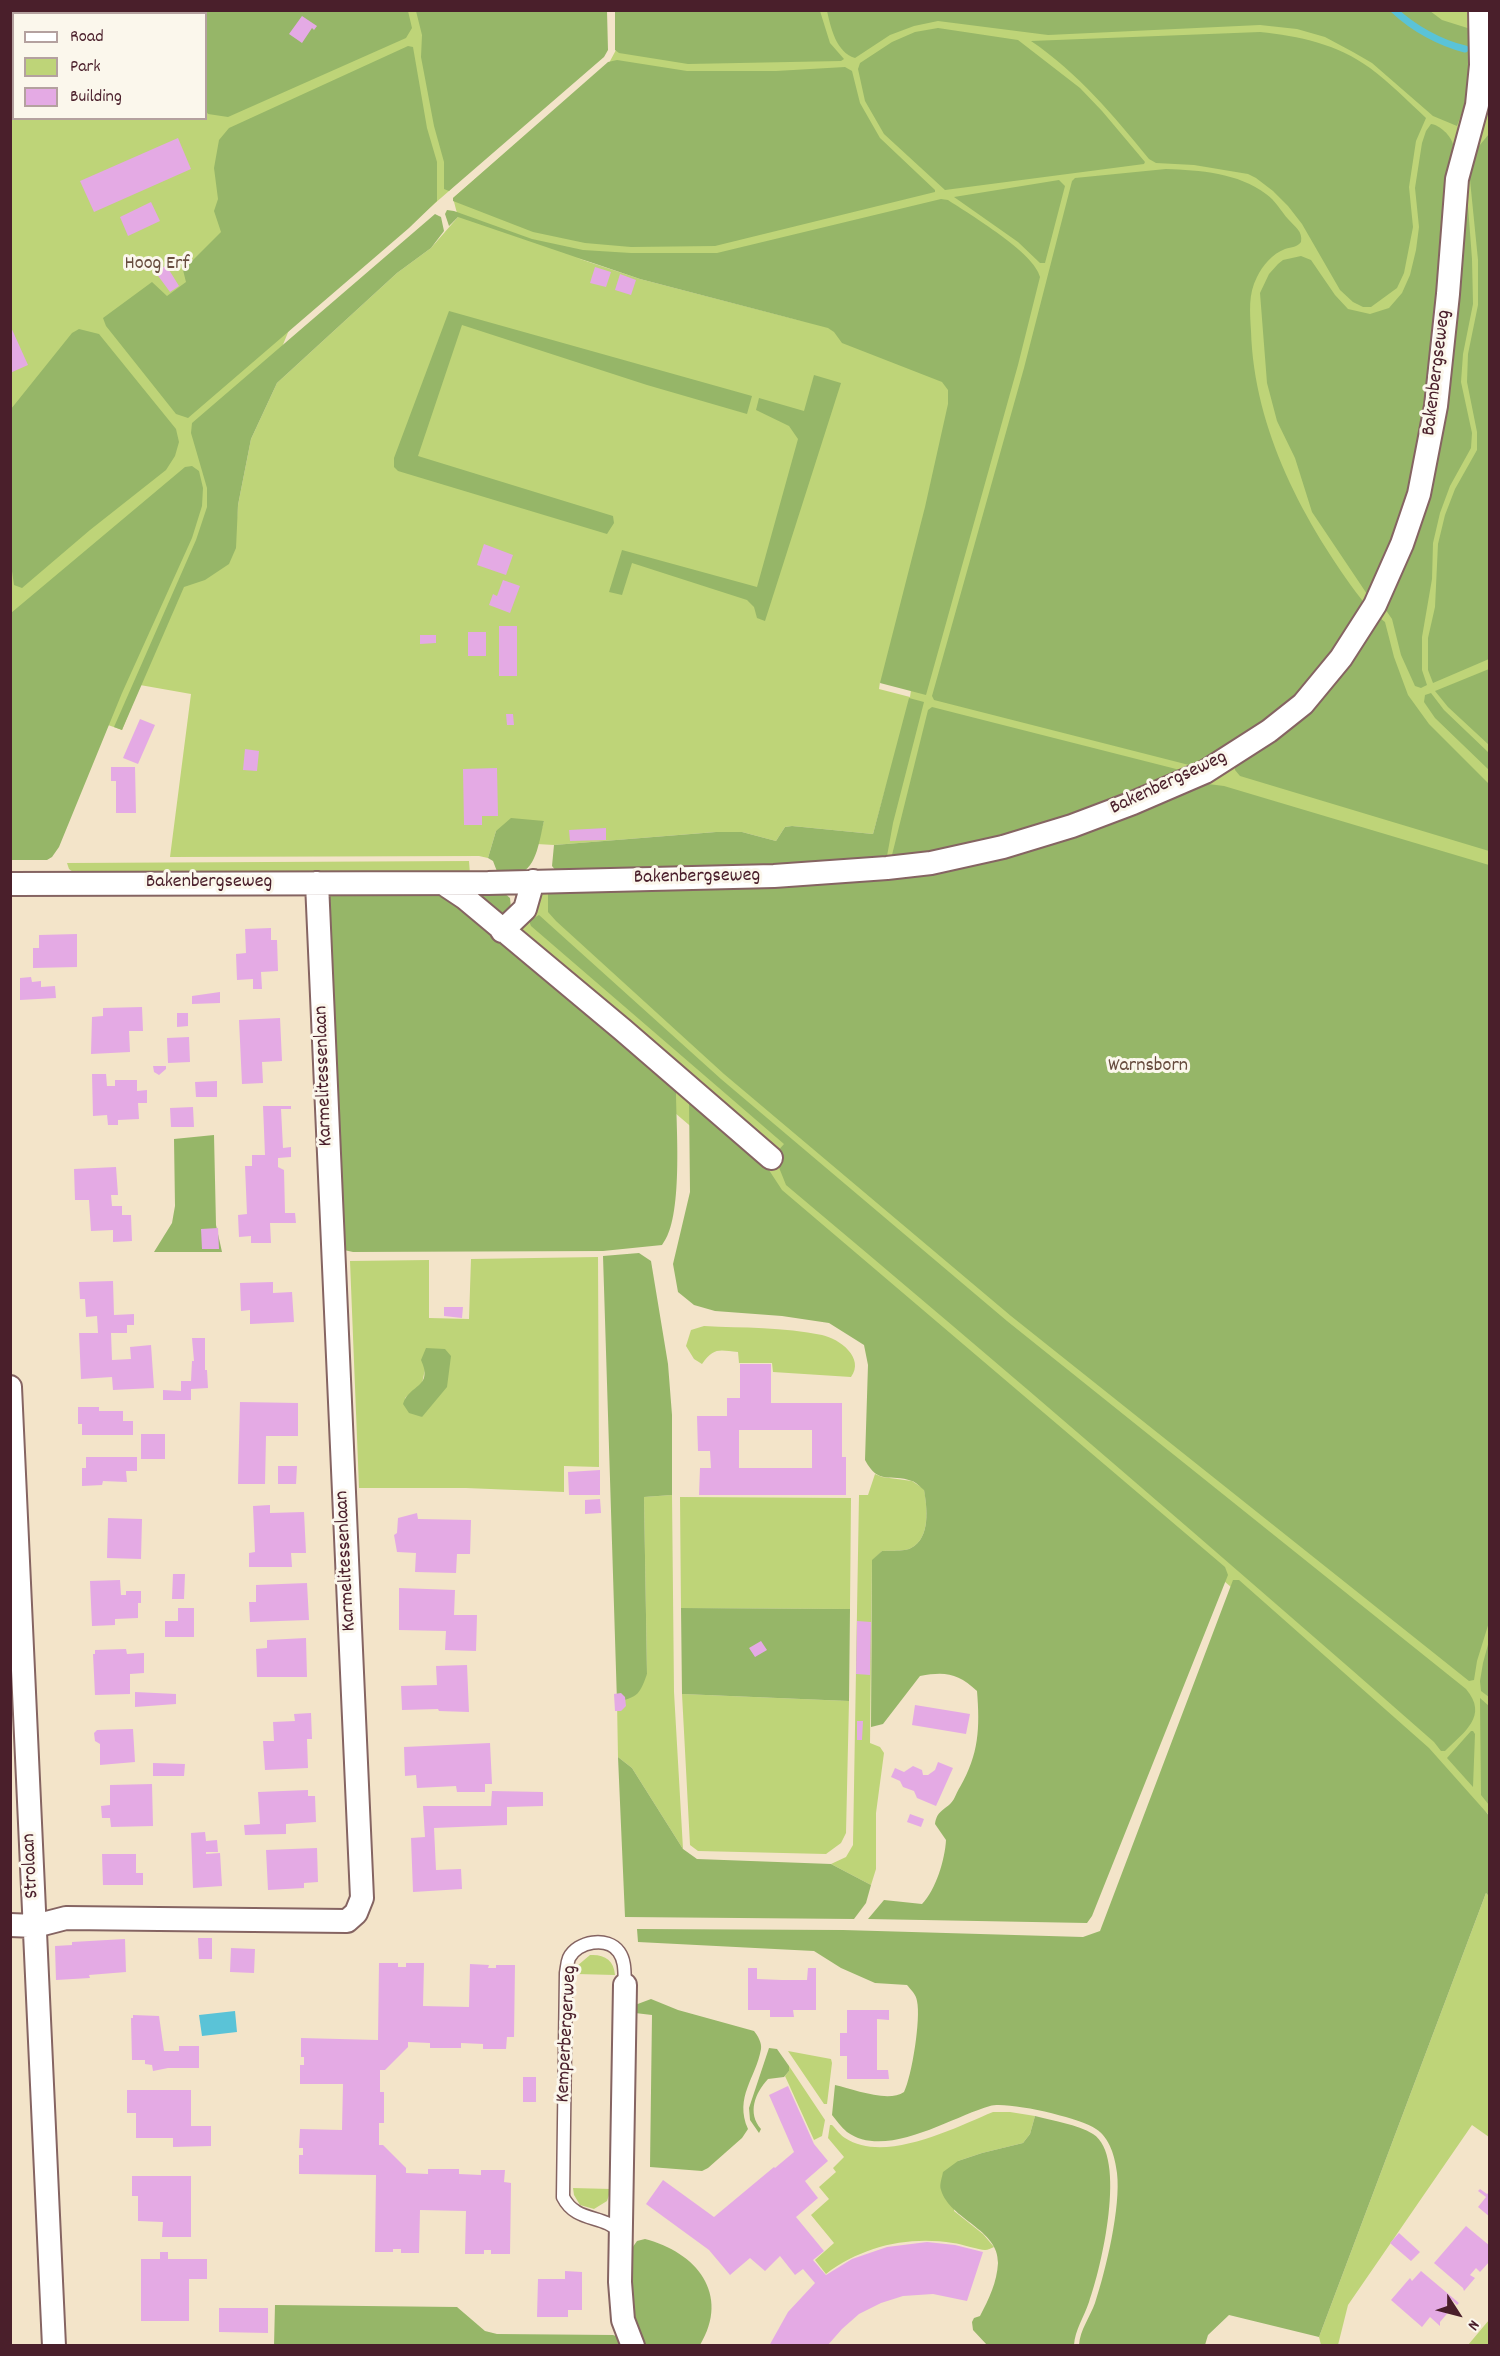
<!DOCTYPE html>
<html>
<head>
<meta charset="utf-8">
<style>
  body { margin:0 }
  #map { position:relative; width:1500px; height:2356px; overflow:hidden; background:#f3e4c9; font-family:Dekko,sans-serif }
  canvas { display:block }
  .frame { position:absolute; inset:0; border:12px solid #4a1f2b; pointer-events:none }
  .legend { position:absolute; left:12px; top:12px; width:195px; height:108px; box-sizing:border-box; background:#fbf7ec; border:2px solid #b4a19f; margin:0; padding:8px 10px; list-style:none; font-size:18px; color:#4a1f2b }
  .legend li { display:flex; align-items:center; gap:12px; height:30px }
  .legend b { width:30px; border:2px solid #b4a19f }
  .north { position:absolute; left:1428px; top:2284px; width:60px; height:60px; -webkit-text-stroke:4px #fbf7ec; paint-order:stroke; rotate:126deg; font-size:16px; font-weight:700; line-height:24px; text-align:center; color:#4a1f2b }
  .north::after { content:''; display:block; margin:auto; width:21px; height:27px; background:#4a1f2b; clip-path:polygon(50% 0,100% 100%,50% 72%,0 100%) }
</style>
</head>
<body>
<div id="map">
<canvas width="1500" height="2356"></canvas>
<div class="frame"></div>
<ul class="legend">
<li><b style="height:8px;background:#fff"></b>Road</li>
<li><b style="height:16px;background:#bed478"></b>Park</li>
<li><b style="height:16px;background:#e4aae4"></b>Building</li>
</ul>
<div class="north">N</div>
</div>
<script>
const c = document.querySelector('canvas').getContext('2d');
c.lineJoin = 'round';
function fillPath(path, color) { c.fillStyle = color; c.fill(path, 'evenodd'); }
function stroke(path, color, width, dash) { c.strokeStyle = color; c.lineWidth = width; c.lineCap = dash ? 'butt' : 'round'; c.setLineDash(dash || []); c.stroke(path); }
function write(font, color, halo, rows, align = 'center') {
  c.font = font + ' Dekko,sans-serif'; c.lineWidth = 6; c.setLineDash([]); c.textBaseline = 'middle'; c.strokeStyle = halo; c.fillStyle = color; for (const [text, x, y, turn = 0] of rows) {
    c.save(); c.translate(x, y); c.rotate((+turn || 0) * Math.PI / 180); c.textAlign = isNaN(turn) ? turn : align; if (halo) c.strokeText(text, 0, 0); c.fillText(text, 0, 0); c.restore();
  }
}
fillPath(new Path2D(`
  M10,11h597l-158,180 -160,139 -105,256 52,-56 2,-25 13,-66 26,-56 120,-110 34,-25 27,-31 -5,-19 156,-135 7,-13 -1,-39h874v1804l-258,-228 -753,-642 68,-54 317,-14 25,-98 -15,55 -81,-8 -7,1 -9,14 -34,-9h-26l-162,13 -17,-1 7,-23 -48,10 -8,27 -9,-2 -309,1 21,-163 -51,-9 -18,45 -14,-5 -97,135zM14,14h192v104h-192zM577,258l229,64 -166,-43zM880,682l31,8 -1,7 -31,-8z
  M469,861l1,13 -393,1 -8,-6 -2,-6z
  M598,1257l1,210 -35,-1v26l-98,-4h-107l-9,-227 79,-1v58l40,1 2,-60zM425,1369l-3,48 -17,-19 17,-14z
  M704,1326c39,2 80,1 118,9 18,4 43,23 29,42l-78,-5 -1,-9h-33l-1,-11c-19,-2 -24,-5 -36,12l-8,-5 -8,-13 5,-16z
  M875,1474l7,3 30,4 12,8c3,18 7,49 -13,59 -7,4 -21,2 -29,3l-10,10 -2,182 10,4 4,6 -8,60v56l-5,16 -40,-21 15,-7 7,-12 6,-350h9z
  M672,1495l2,197 9,157 -51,-81 -14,-11 -1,-55 30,-28 -3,-177z
  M680,1497l171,1 -1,111 -169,-1z
  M682,1694l167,7 -3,132 -5,10 -15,11 -128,-3 -8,-6z
  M1486,1893l4,3 -1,241 -17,-12 -124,180 -10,40h-17l-2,-8z
  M590,1955c14,-1 24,5 25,20l-38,-1v-8z
  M788,2051l43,8 1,4 -5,41h-3z
  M789,2066l36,54 -3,16 -8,4 -29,-64 4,-5z
  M993,2112h17l25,4 -5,18 -7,9 -41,10 -24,8 -4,50 29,23 11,13c-3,1 -6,3 -9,3 -6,0 -23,-6 -32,-7 -45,-7 -90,3 -127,31l-11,-14 19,-17 -23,-28 18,-16 -10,-12 17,-15 -3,-4 11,-11 -16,-19 2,-13h2c4,4 8,10 13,13 40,26 109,-10 148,-26z
  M573,2188l38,1 -4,12 -13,8 -14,-4 -6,-10z
  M1489,2320v25h-21z`), '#bed478');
fillPath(new Path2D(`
  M205,10l203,1 4,17 -6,10 -178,79 -20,-3 -2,-3z
  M416,11h191l1,39 -4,7 -155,134 -5,-2v-27l-10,-36 -13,-69 1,-22z
  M615,11h205l10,32 14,16 -3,2 -153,3 -69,-11 -4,-3z
  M827,11h603l12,9 35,11 -5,54 -15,41 -24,-10 -61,-53 -19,-11 -28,-15 -28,-8 -37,-4 -212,10 -110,-14 -24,5 -24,9 -35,23c-19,-6 -24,-30 -28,-47z
  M938,28l80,12 62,48 22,23 43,51 -1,2 -199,26 -61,-56 -19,-33 -7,-32 2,-6 32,-21 23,-10z
  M1260,32c39,4 77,12 110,36 20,15 38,33 56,50l-10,23 -7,46 4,40 -9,46 -7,15 -26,19h-8l-10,-5 -13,-12 -38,-66 -14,-18 -15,-15 -17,-13 -8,-4 -54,-9 -38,-2 -7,-4c-36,-44 -71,-86 -118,-118z
  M408,46l5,1 14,81 10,34v39l-28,27 -221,190 -12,-4 -70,-88 -3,-8 49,-36 15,14 19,-14 -3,-12 38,-38 -7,-21 4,-12 -4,-31 5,-28 10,-12z
  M617,60l70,11h89l69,-4 7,4 8,32 20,35 55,52v2l-220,54 -84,1 -46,-4 -52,-11 -80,-31v-3l155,-136z
  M1431,124c9,1 20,12 22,20l-24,258 -17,90 -40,102h-5l-55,-82 -17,-54 -18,-37 -10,-38 -7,-90 9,-19 9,-10 5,-4 18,-4 10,4 24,35 13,14 22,5 19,-6 13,-15 8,-18 6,-25 3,-23 -4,-39 7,-45 4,-12z
  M1489,134v525l-56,24 -5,-13v-32l7,-31 3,-63 7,-29 10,-26 22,-39v-18l-10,-50 1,-28 10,-49v-45l-9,-90 5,-18z
  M1166,169c33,1 73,4 100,25 9,6 15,17 22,25 7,8 15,12 13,23 -4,5 -9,5 -16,7 -13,5 -22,16 -28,28 -9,17 -7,35 -6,54 3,99 53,192 111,269l1,8c-20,31 -39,64 -65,90 -30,29 -70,47 -105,68l-259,-66 -2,-4 92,-328 48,-187 3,-3z
  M1059,180l6,6 -20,77h-5l-22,-21 -64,-45z
  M1466,180l6,79 1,45 -10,50 -2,28 11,51 -1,15 -21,38 -10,27 -7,30 -1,36 -10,58v33l5,15 -6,3 -6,-2 -14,-31 -9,-36 -9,-13 8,-13z
  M941,199l7,1c21,14 87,53 92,77l-22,88 -92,330 -46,-12 45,-176 23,-103v-14l-6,-8 -100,-39 -8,-11 -6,-4 -188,-49 -182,-62 -9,9 -4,-12 2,-4 7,1 78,28 51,11 48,3h86z
  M435,214l6,3 3,14 -13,17 -34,25 -120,110 -26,56 -13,66 -2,43 -7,16 -24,16 -21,7 -62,143 -8,-3 82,-187 11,-33v-19l-16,-55 1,-10z
  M449,311l303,85 -5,18 -100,-29 -185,-60 -44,131 195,60 1,7 -7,11 -209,-63 -4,-4v-9z
  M79,329l20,5 77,95 3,13 -4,14 -9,14 -76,60 -68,58 -8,-3 -3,-21v-155l61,-76z
  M814,375l27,8 -76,238 -8,-3 -3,-11 -7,-7 -115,-37 -10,32 -13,-3 13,-42 135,37 41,-148 -9,-13 -33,-16 3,-12 45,13z
  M192,466l7,5 4,17 -1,18 -10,32 -70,155 -63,154 -7,10 -5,3h-36v-247l174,-146z
  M1376,615l9,7 9,35 14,38 21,29 60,60v67l-249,-75 -5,-6v-8z
  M1489,669v76l-41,-38 -13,-16z
  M1431,693l13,17 45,43v17l-54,-52 -11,-16 1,-7z
  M909,698l15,4 -31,121 -6,33 -5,4 -105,8 -220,4 -5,-6 2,-21 162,-13h26l34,9 9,-14 7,-1 81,8z
  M932,707l252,64 -2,3 -180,66 -108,20 -2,-5 36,-145z
  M1208,784l16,2 265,79 1,754 -13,42 -3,19 -5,1 -458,-365 -287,-242 -168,-153 -8,-9v-24l340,-13z
  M511,818l33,3c-4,15 -7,48 -25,52 -6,2 -14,1 -21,1l-5,-13 -5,-3 8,-27z
  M441,891l229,190 6,10c0,35 8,128 -14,154l-59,6 -250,1 -9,-2 -17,-348 5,-10z
  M503,892l7,6 1,10 -11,13 -31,-27z
  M539,915l182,164 286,242 459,368c23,27 -2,43 -21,62h-4l-7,-9c-214,-188 -430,-374 -648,-557l-8,-20 -2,-12 8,-9 -253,-218 -2,-5z
  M689,1098l76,66 17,26 443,377 3,8 -136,341 -5,7 -219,-4 16,-19 38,4c14,-14 23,-45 24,-64l-11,-16c2,-13 8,-13 16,-21 4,-4 6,-12 9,-16 19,-33 20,-59 17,-96 -19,-18 -32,-20 -57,-15l-37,48 -12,3 1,-167 10,-9c8,-1 22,1 29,-3 20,-10 16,-41 13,-58 -4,-3 -8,-8 -12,-9 -22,-8 -33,5 -47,-21l3,-95 -4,-20 -35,-22 -47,-7 -67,-5 -21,-6 -16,-13 -5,-28 17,-72z
  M214,1135l2,90 6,27h-68l18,-29 3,-17 -1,-67z
  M639,1253l12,8 17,103 4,51v80l-28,2 3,177c-7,20 -9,23 -30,28l-14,-446z
  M426,1348l19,1 6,7 -4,31 -25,30 -13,-4 -6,-9c6,-20 31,-16 18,-44z
  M1233,1580h6l190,168 57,64 4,5 -1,79 -3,-3 -167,444 -90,-22 -21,20 -3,10h-126c1,-15 11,-28 16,-42 11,-33 26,-96 22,-130 -2,-16 -7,-35 -21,-44 -16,-11 -88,-28 -106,-23 -39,11 -104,54 -143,26 -6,-5 -11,-12 -15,-17l3,-30c18,4 53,18 69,7 8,-16 17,-74 13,-91 -1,-7 -6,-11 -10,-16l-32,-2 -34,-15 -27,-17 -176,-9 -1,-13 206,1 240,7 17,-6z
  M681,1608l169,1 -1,92 -167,-7z
  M1489,1641v56l-8,-6 -1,-10 3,-18z
  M1480,1698l9,8v99l-8,-10z
  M1471,1731h2l2,3 -2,53 -26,-29z
  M618,1757l14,11 51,81 14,10 134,5 40,21 -5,18 -12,16 -229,-2z
  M651,1999l27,11 76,21c4,5 8,12 7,18 -5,29 -27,48 -13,80l-6,9 -34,30 -6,3 -52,-4 2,-152 -17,-2v-8z
  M769,2048l8,1 12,17v5l-5,6 -16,2c-13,14 -21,34 -7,50l-2,4 -9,-13 -1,-12z
  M1035,2116c18,5 42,8 58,18 35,22 8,135 -4,168 -5,15 -14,28 -15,43h-87l-14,-15 -1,-8 2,-4 6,-2c9,-17 17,-34 18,-53 1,-34 -48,-43 -57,-73 -2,-5 1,-12 2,-18l15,-11 24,-8 41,-10 7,-9z
  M645,2239c51,13 86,55 55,106h-56l-11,-26 -3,-19v-49l7,-10z
  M275,2305l182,2 28,24 12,3 116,1 6,2 4,9h-349z`), '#96b668');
fillPath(new Path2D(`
  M235,2011l2,21 -35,4 -3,-21z`), '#5ac3d7');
stroke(new Path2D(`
  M1394,10c19,18 46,33 71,39`), '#5ac3d7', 7);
fillPath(new Path2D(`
  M302,16l15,10 -3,4 -2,-2 -10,15 -13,-9z
  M178,138l13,31 -97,43 -14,-31z
  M151,202l9,19 -32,15 -8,-19z
  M166,265l13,21 -9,6 -14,-19z
  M595,267l16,5 -5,15 -16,-4z
  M620,274l16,6 -5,15 -16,-5z
  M10,325l18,40 -18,8z
  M484,544l29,11 -7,20 -29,-10z
  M503,580l17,6 -10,27 -21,-8 4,-11 4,2z
  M499,626h18v50h-18z
  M468,632h18v24h-18z
  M420,635h16v8l-16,1z
  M506,714h7l1,11h-7z
  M140,719l15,6 -17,39 -15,-6z
  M245,749l14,2 -2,20 -14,-1z
  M111,767h24l1,46h-20v-32h-5z
  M497,768l1,48h-16v9h-18l-1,-56z
  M606,828v12l-36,1 -1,-11z
  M271,928v12h6l1,31 -17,1 1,17h-9v-10l-16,1 -1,-26 10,-1 -1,-24z
  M77,934v33l-44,1v-20h6v-13z
  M31,977l1,5 9,-1v6l14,-1 1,12 -36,2v-22z
  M220,992v11l-28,1v-8z
  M142,1007l1,24h-14l1,21 -39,2 1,-37 11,-1v-8z
  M177,1013h11v13l-11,1z
  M280,1018l2,43 -20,1 1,21 -21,1 -3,-64z
  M189,1037l1,25 -22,1 -1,-25z
  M153,1066h13v3l-7,6 -5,-3z
  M92,1074h14l1,12h8v-6h22v11l10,-1v13h-9l1,16 -21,1v5h-10l-1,-10 -14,1z
  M217,1081v16h-21l-1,-15z
  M263,1106h28v3h-10l2,39 8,-1v10l-13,1v9l6,3 1,43h10l1,10h-26l1,20h-20v-7l-12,1 -1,-22 9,-1 -2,-48h7v-11h13z
  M193,1107l1,20h-23l-1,-19z
  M116,1167l2,28h-7l1,11h10v9h9l1,26 -19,1v-12l-22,1 -2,-31h-14l-1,-31z
  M218,1228l1,21h-17l-1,-20z
  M113,1281l1,34 20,-1v11h-7v8h-16l1,27 19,-1 -1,-12 21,-2 3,43 -41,2 -1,-13 -31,2 -2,-46h19l-1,-17 -11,1 -1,-18h-5l-1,-17z
  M273,1282v11l19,-1 2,30 -44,2v-14l-9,1 -1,-28z
  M444,1307h19l-1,11 -18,-2z
  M192,1338h13v32h2l1,18 -17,1v11h-28v-10l18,1v-10h10l1,-20h2z
  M740,1364h31v39h71v54h4v38h-147l1,-27h11l-1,-17h-12l-1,-35h30v-18h13zM739,1430h73v38h-73z
  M240,1402l58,1v33h-32l-1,48h-27z
  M78,1407h21v4h24v10h10v14h-51v-11h-4z
  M141,1434h24v25h-24z
  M86,1457h51v14h-11l1,11 -24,-1 -1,4 -20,1v-18h4z
  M278,1466h19l-1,18h-18z
  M600,1470v25h-31l-1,-23z
  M600,1499l1,14 -16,1v-14z
  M270,1505v8l34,-1 2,41h-15l1,14h-43v-14l6,-1 -2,-46z
  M417,1513l1,6 53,1 -1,34h-13l-1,19 -41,-1 1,-19 -19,-1 -3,-17 3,-2 1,-15z
  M108,1518l34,1 -1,40 -34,-1z
  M173,1574h12l-1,25h-12z
  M120,1580l1,15h5v-4h15v12h-3v15l-23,1v6l-23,1 -2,-45z
  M307,1583l2,37 -59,2 -1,-20h7v-17z
  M399,1588l56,2 -1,25h23l-1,36 -31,-1 1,-19 -47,-1z
  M178,1608h16v29h-29v-16h13z
  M857,1621l14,1 -1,53 -14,-1z
  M306,1638l1,39h-50l-1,-28 11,-1v-8z
  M761,1641l6,9 -12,7 -6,-9z
  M126,1649l1,5 17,-1v20l-14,1v20l-35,1 -2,-41h2v-4z
  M467,1665l2,47 -30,-1 -1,-2 -36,1 -1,-24 36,-1 -1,-19z
  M135,1692l41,2v10l-41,3z
  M621,1693l4,4 1,9 -5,5h-6l-1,-17z
  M915,1705l55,9 -4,20 -54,-9z
  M311,1713l1,26h-5l1,29 -43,2 -2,-29h11l-1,-19 22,-1 -1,-7z
  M857,1721h6l-1,19h-5z
  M133,1729l2,33 -35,3v-21l-5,-3 -1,-8 3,-3z
  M490,1743l2,41h-7v8h-28l-1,-6 -39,2 -1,-13 -11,1 -1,-29z
  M938,1762l15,6 -17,38 -19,-8 -3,-7 -11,-4 -3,-6 -9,-4 4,-9 9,4 9,-6 9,4 1,5h5l7,-5z
  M153,1763l32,1 -1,12h-31z
  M152,1784l1,42 -42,1 -1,-9h-8l-1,-12 9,-1v-20z
  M308,1790v6h7l1,26 -30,2v10l-41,1 -1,-10 16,-1 -2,-32z
  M492,1791l51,1v14l-36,1v18l-73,3 2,42 25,-1 1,20 -49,3 -2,-54 14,-1 -2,-31h68z
  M910,1814l14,5 -3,8 -14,-5z
  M205,1832l1,9 11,-1 1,12h-12v2l14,-1 2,33 -29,2 -2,-55z
  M317,1848l1,34 -14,1v5l-36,2 -2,-40z
  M102,1854h34v19h7v12h-40z
  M198,1938h14v21h-13z
  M125,1939l1,33 -37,3 1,3 -34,2 -1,-34 17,-1v-3z
  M231,1948l24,1 -1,24 -24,-1z
  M379,1963h19v4h8v-4h18l-1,43 46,1 1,-43 19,1 -1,3h8v-3h19l-1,72h-7l-1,12h-23v-5l-22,-1v5h-31v-5l-22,-1v5l-23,23h-5v22h4v31h-5v22h4l23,23v5l22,1v-5h31v5l22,1v-5h24l-1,12 7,1 -1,71h-19v-4h-7v4h-19l1,-43 -46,-1 -1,43h-18v-4h-8v3h-18l1,-77 -77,-1v-19h4v-7h-4l1,-19 42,1 1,-46h-43v-19h4v-8h-3v-19l77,2z
  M748,1968h9v11l25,1h25l1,-12h8v42h-23l1,7h-24v-7h-22z
  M847,2010h42v10l-12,-1v51h11l1,9h-42v-23h-7v-23h7z
  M133,2015l26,1 5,35h15v-5h20v22h-31l-15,3 -1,-6 -7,-1v-4h-13l-1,-42h2z
  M523,2077h13v25h-13z
  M788,2086l26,58 14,17 -23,20 13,17 -22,19 28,34 -11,9 13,15 26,-16 35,-12 40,-5 28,3 28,7 -16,49 -34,-7 -30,2 -22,7 -22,11 -17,15 -15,17h-58l19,-34 27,-29 -12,-14 -8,6 -15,-19 -15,15 -15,-13 -20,17 -21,-25 -63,-46 17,-24 51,37 60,-50 1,1 19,-16 -25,-57z
  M127,2090h64v36h20v20l-38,1v-9h-37v-25h-9z
  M132,2176h59v61h-29l1,-15 -25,-1v-25h-6z
  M1480,2189l7,5 3,-3v26l-12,-10 8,-10 -8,-6z
  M1466,2226l24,20v15l-10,11 -4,-4 -6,7 5,3 -11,13 -1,-3 -29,-25z
  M1399,2233l21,19 -9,9 -21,-18z
  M160,2252h8v7h39v20h-18v42h-48v-62h19z
  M565,2271l17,1v38h-14v7h-31l1,-38h27z
  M1421,2271l38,32 -2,2 -6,-6 -5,6 5,4 -11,13v4l-10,-9 -8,10 -31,-27 19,-22 2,3z
  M219,2308h49v25l-49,-1z`), '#e4aae4');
const lane = new Path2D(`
  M620,2232c-17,-18 -44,-9 -57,-35l3,-224c1,-5 1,-10 3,-15 8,-17 39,-22 50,-6 7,10 5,22 6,33`);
const street = new Path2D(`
  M10,884l478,-1 286,-7 113,-8 44,-5 72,-16 69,-21 61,-23 72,-31 64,-41 34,-27 38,-46 34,-53 27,-61 17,-50 17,-88 12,-112 9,-115 20,-74 4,-40 -1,-55
  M444,884l21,14 158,132 148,128
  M502,931l23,-22 8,-28
  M10,1387l44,959
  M10,1925l25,1 31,-8 281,3 9,-8 6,-15 -45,-1015
  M625,1985l-5,297 3,38 10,26`);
stroke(lane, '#856462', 15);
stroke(street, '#856462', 26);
stroke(lane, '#fff', 12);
stroke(street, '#fff', 22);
write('20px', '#674c3e', '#fbf7ec', [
  ["Hoog Erf",157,265],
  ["Warnsborn",1148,1067]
]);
write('20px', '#4a1f2b', '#fbf7ec', [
  ["Bakenbergseweg",1438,373,-83],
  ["Bakenbergseweg",1169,784,-25],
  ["Bakenbergseweg",697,878,-1],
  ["Bakenbergseweg",209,883],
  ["Karmelitessenlaan",325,1076,-92],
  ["Karmelitessenlaan",347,1561,-93],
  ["Strolaan",32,1866,-93],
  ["Kemperbergerweg",568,2034,-87]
]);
</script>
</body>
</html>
